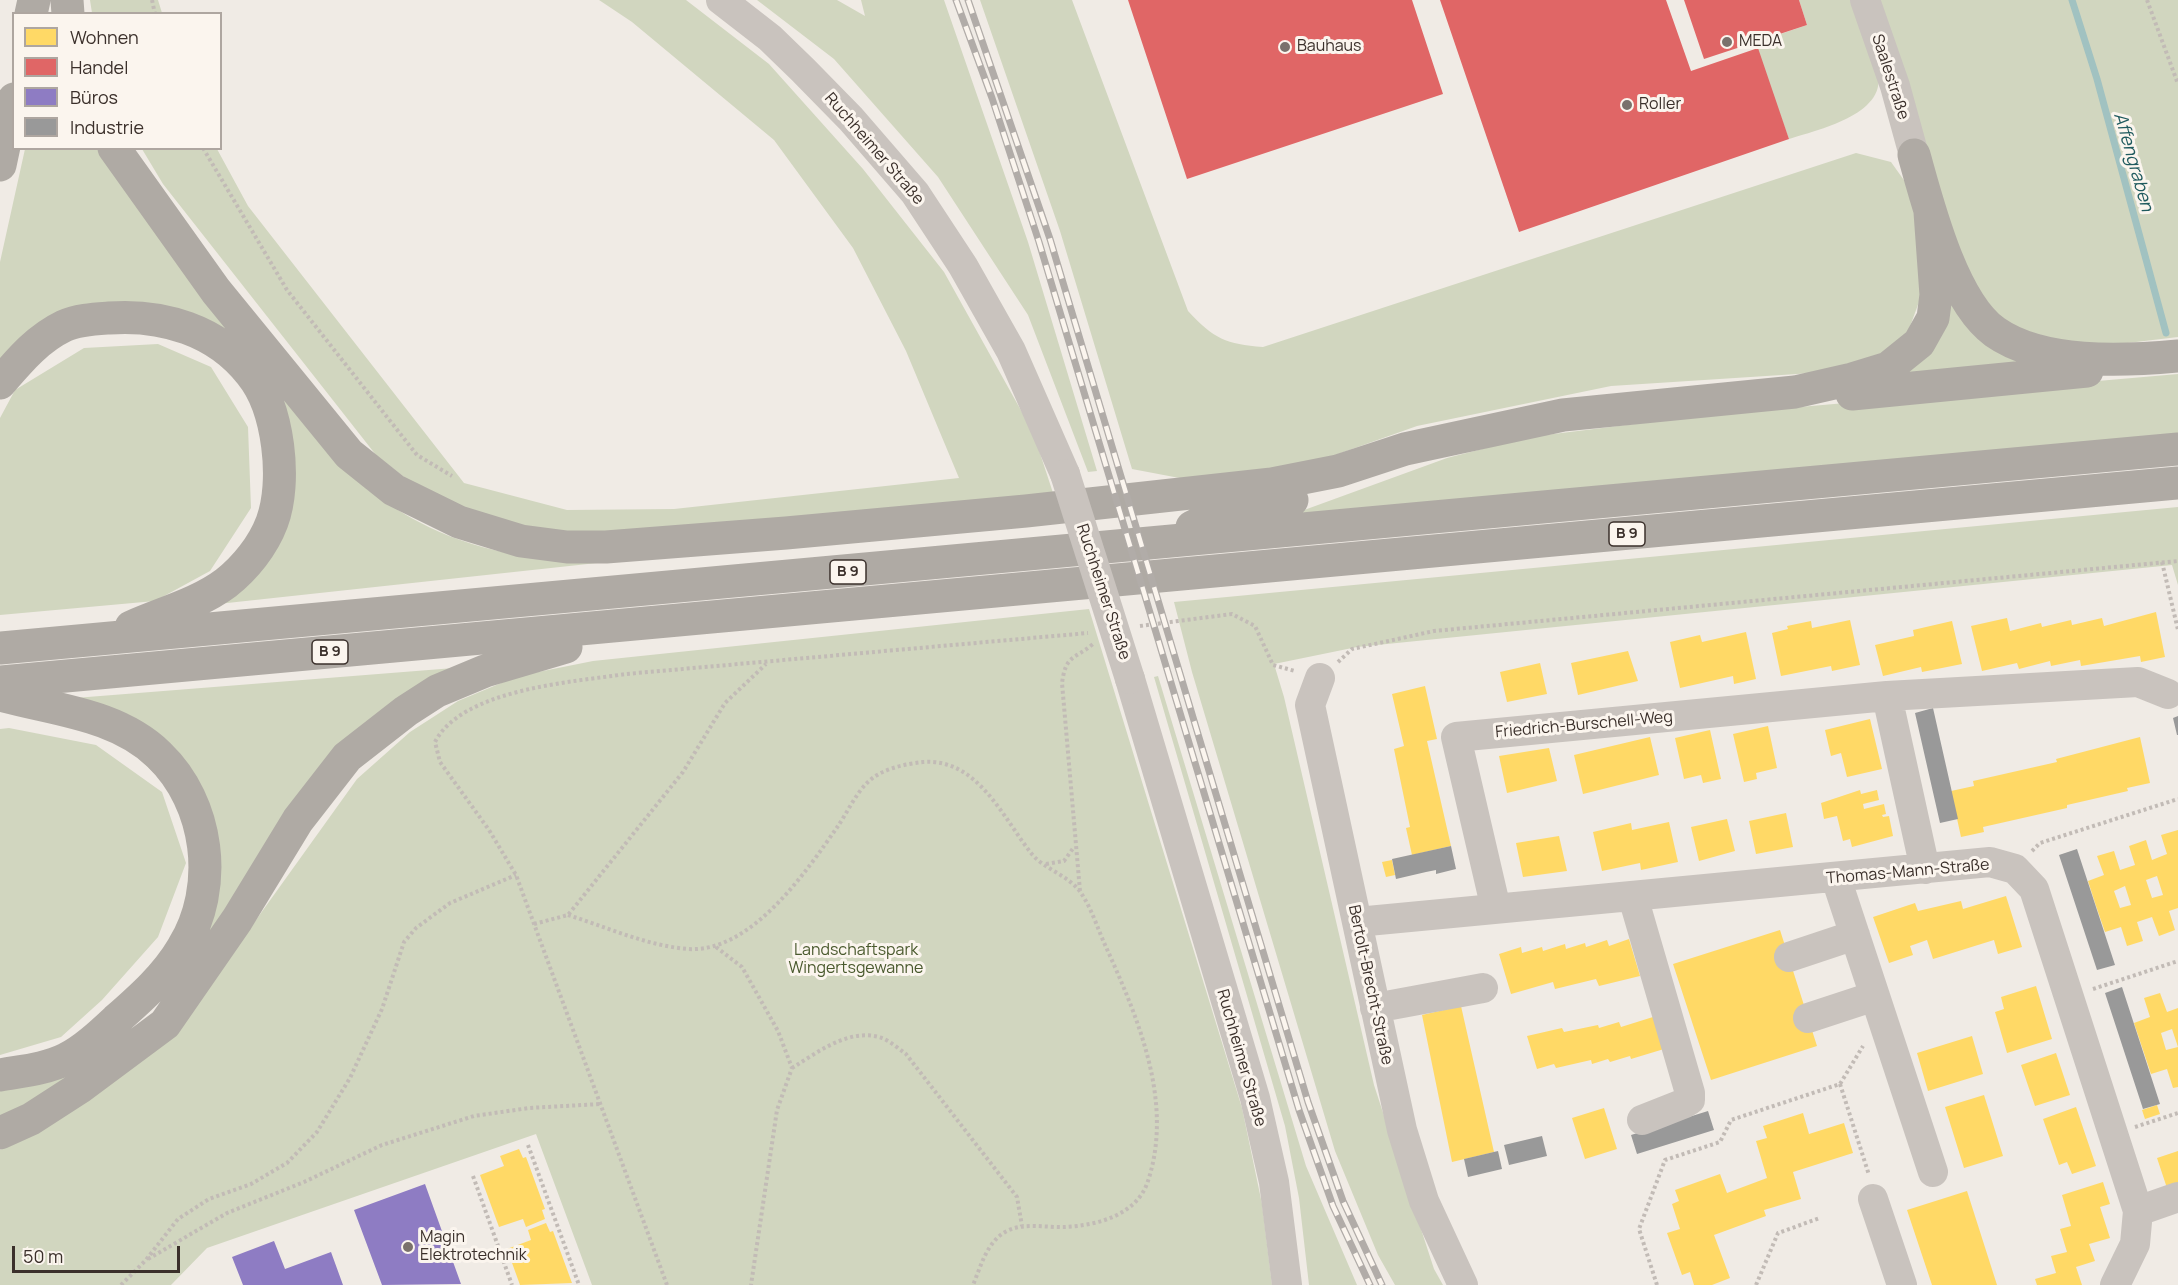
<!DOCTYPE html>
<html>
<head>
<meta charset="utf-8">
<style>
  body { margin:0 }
  #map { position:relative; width:2178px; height:1285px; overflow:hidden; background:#f0ebe5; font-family:Manrope,sans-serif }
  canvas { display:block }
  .legend { position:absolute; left:12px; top:12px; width:210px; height:138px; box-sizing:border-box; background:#fbf5ee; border:2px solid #aea6a0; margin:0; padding:8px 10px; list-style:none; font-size:18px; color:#3b302b }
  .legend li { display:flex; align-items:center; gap:12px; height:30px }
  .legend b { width:30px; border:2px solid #aea6a0 }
  .scale { position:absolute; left:12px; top:1246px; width:168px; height:27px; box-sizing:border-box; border:3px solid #3b302b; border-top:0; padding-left:8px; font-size:18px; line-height:21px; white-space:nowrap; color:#3b302b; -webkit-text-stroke:4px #fbf5ee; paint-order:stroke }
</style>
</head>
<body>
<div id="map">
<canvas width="2178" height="1285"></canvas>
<ul class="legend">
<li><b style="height:16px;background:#ffd966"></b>Wohnen</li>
<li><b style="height:16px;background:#e06666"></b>Handel</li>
<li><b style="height:16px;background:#8e7cc3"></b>Büros</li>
<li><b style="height:16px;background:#999"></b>Industrie</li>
</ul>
<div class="scale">50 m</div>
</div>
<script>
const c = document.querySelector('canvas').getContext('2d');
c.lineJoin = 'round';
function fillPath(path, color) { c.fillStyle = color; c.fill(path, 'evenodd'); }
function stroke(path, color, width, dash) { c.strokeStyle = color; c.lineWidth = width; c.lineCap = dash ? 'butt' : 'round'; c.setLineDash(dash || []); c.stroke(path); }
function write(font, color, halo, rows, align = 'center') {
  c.font = font + ' Manrope,sans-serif'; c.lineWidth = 6; c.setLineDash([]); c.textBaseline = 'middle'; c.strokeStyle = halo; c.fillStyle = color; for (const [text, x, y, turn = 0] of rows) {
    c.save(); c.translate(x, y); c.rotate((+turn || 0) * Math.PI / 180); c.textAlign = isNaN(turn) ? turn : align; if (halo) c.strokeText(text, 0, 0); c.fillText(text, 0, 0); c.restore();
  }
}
fillPath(new Path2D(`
  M90,0h68l4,13h-70z
  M599,0h87l83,64 94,105 81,103 89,160 21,64 -449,37 -64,-1 -55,-14 -68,-30 -42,-33 -213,-271 -21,-35h75l31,57 216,277 103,27 107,-1 285,-31 -53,-127 -53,-103 -79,-108 -142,-118z
  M757,0h80l28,16 -4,-16h83l84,242 69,229 -9,1 -60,-157 -90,-138 -104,-118z
  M980,0h92l116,311c26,28 38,33 75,36l593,-194 35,9 15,21 25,86 -27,74 -45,27 -248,16 -194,40 -110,39 -117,15 -58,-11 -72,-238z
  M1799,0h51c9,23 23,49 28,74 8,41 -61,56 -89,65l-35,-96 53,-18z
  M1877,0h301v337l-101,12 -86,-28 -33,-61z
  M25,149h73l270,341c17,11 33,23 51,32 54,29 118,39 178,41l-379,41 39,-31 22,-162 -125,-104 -154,53v-98z
  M1950,298l93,66 -139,13z
  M158,344l53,23 37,60 3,81 -41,63 -55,30 -155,14v-197l15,-28 69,-42z
  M2178,374v63l-893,80 162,-59 82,-21 179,-22z
  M2178,507v78l-6,-20 -815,82 -83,17 10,33 90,388 60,184 9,16h-48l-17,-30 -43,-104 -143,-479 -18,-70z
  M1089,609l153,499 20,96 10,81h-680l-56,-151 -329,114 -36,37h-171v-135l16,-8 174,-130 167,-233 53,-47 48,-31 60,-25 75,-15z
  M454,668l-48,31 -218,265 -93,97 -70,45 -25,11v-29l178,-118 32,-144 -135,-128z
  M1158,676l148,490 51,119h-48l-10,-87 -14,-72 -131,-449z
  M9,728l87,17 66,47 24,71 -28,74 -56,63 -41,37 -61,18v-326z`), '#d1d6bf');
fillPath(new Path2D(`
  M2156,612l9,45 -24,5 -1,-6 -59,10 -1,-6 -29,6 -1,-5 -31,8 -2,-6 -35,8 -11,-45 36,-8 3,13 31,-8 1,4 29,-7 1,5 30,-7 2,8z
  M1850,620l10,45 -28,6 -1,-5 -50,10 -9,-43 16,-4 -1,-3 24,-5 1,7z
  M1952,621l10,43 -40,8 -1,-5 -38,9 -8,-31 39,-9 -1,-6z
  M1746,632l10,47 -22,5 -1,-8 -53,12 -10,-46 30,-7 2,7z
  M1628,651l10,30 -60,14 -7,-32z
  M1540,663l7,31 -40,8 -7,-30z
  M1425,686l12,53 -10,2 24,105 -39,9 -6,-27 4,-1 -16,-78 10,-3 -12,-52z
  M1870,719l12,50 -35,8 -6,-24 -10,3 -6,-26z
  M1768,726l9,42 -21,5 1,6 -13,3 -11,-48z
  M1710,730l11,49 -18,4 -2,-8 -17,4 -9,-41z
  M1650,737l9,38 -76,19 -9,-39z
  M2140,737l10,46 -23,5 1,3 -61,14v3l-84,19 1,5 -23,5 -10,-46 23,-5 -1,-5 84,-19 -1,-3z
  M1549,748l8,33 -50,12 -8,-37z
  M1860,790l1,4 16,-4 2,10 -16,4 1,5 20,-5 2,10 -4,1 1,2 6,-1 4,20 -41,11 -2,-8 -7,2 -6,-25 -13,3 -3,-16z
  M1786,813l7,34 -37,7 -7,-33z
  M1727,819l8,32 -36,10 -8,-34z
  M1669,822l9,40 -37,8 -1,-7 -38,8 -9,-39 38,-9 1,7z
  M2178,830v78l-9,3 6,19 -16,6 -7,-19 -15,5 6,19 -16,5 -6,-19 -16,5 -9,-26 -8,-25 16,-6 -7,-19 17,-5 6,19 15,-5 -6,-19 17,-6 6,20 15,-6 -6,-19zM2157,876l6,19 -11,3 -6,-18zM2125,886l6,19 -11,3 -6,-17z
  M1559,836l8,35 -44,6 -7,-34z
  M1392,860l3,15 -9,2 -4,-15z
  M2006,896l16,51 -24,7 -4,-14 -61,19 -6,-19 -17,6 3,9 -24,8 -16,-46 42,-14 3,8 43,-10 2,8z
  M1780,930l37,116 -106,34 -38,-116z
  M1629,939l11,37 -41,10 -3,-7 -41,10 -2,-7 -42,12 -12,-40 22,-7 1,6 20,-6 1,4 22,-7 1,5 19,-6 1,4 21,-7 2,6z
  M2036,986l16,53 -45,14 -12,-41 9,-3 -3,-12z
  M2160,993l7,19 11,-4v39l-6,-18 -11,4 5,17 12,-3v40l-5,1 -6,-19 -16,5 -17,-51 16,-6 -6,-19z
  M1461,1006l33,146 -42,10 -30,-147z
  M1653,1017l11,32 -33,10 -1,-3 -20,6 -2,-3 -16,5 -1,-4 -35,8 -2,-4 -17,5 -10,-33 35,-8 2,4 34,-7 1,3 20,-6 2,5z
  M1972,1036l11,38 -55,17 -11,-38z
  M2056,1053l14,42 -35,11 -14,-41z
  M1984,1095l19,61 -39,12 -19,-61z
  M2157,1105l3,9 -15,5 -3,-9z
  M2076,1107l20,59 -24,8 -5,-12 -8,3 -16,-46z
  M1604,1108l13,41 -32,10 -13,-41z
  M1803,1113l6,21 35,-11 9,30 -60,19 8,27 -37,11 2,6 -52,19 16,43 -18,7h-18l-4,-13 -8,3 -15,-42 13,-4 -8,-25 7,-3 -4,-11 45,-16 7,19 40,-15 -11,-37 11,-3 -4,-12z
  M519,1149l4,9 3,-1 19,52 -3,1 3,9 -19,8 -3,-8 -24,8 -19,-52 24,-9 -4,-10z
  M2178,1151v34l-11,3 -10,-30z
  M2103,1182l7,22 -10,3 10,31 -21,6 6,17 -19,6 6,18h-45l-2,-6 21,-6 -5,-17 16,-4 -7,-23 11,-3 -9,-31z
  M1967,1191l30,94h-65l-25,-75z
  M546,1223l4,9 3,-1 19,52 -52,2 -13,-36 24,-9 -3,-10z`), '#ffd966');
fillPath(new Path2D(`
  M1128,0h284l31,94 -256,85z
  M1440,0h226l25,71 67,-23 31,91 -270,93z
  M1684,0h115l8,25 -103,34z`), '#e06666');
fillPath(new Path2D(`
  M425,1184l36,100 -79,1 -28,-75z
  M274,1241l11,28 46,-17 12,33h-100l-11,-28z`), '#8e7cc3');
fillPath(new Path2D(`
  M1933,708l25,111 -18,4 -25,-110z
  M2178,716v19h-1l-4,-17z
  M1451,846l5,23 -20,5v-4l-10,2 -30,7 -4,-20z
  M2077,849l38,116 -18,5 -38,-115z
  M2122,987l38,117 -17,5 -38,-116z
  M1708,1111l6,19 -77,24 -6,-19z
  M1542,1136l5,20 -38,9 -5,-20z
  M1498,1151l4,18 -34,8 -4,-18z`), '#999');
stroke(new Path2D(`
  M2072,0l25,79 69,254`), '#a1c2c1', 7);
stroke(new Path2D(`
  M152,0l3,14
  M2147,0l31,84
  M203,148l84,142 130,165 35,21
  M2162,562l16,68
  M1140,626l92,-12 23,12 18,39 22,6
  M1338,662l14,-13 82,-18 744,-70
  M2032,851l8,-8 138,-44
  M1046,864l18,-3 10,-14
  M1080,891l-18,-208c4,-29 12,-23 31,-39
  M568,915c38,12 80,31 120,34 63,4 118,-77 150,-123 9,-13 18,-33 30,-44 13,-13 37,-18 55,-20 54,-4 79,54 108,91 12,16 38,22 50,40 11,16 17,37 25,54 32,71 68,155 42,234 -11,34 -50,44 -82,46 -19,1 -41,-5 -59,4 -20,10 -26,35 -34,54
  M534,924l34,-9 115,-143 42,-69 41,-39
  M716,947l26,20 36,64 14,37 -15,42 -26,175
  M2093,989l85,-28
  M792,1068c26,-16 58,-41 90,-30 8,3 17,11 24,16l111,143 5,29
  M1840,1084l29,91
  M2135,1127l43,-14
  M528,1145l51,140
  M473,1176l39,109
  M148,1259l79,-46 77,-31 78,-37 92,-29 55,-8 71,-4
  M121,1285l24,-24 33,-42 31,-20 42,-15 36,-21 30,-31 33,-54 32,-69 22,-67 12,-14 34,-25 66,-28
  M667,1285l-151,-410 -27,-45 -49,-68 -5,-20c27,-53 138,-60 191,-68l462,-41
  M1657,1285l-18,-56 26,-69 55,-18 11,-22 109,-36 23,-38
  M1756,1285l22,-52 42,-15`), '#c2bbb6', 4, [3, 3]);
stroke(new Path2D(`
  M721,0l49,38 33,32 48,49 64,74 48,73 48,85 54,123
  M1865,0l30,86 19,69
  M1320,678l-10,27 92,425 22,71 39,84
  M1130,679l125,419 19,84 13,103
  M1887,696l38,173
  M1836,878l97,294
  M1633,897l57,196v7l-5,3 -43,17
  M1496,909l-40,-172 431,-41 251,-14 30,12
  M1357,922l633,-60 25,7 19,20 104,322 -3,33 -20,41
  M1789,957l66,-22
  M1375,1008l108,-20
  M1808,1018l67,-22
  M1873,1199l29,86
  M2138,1211l40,-14`), '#c9c3be', 30);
stroke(new Path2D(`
  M67,0l1,14
  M31,14l3,-14
  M114,148l102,143 133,163 45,36 65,32 62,19 46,6h39l180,-14 240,-22 246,-27 66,-13 67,-22 158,-34 232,-23 57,-13 36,-11 31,-25 14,-25 3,-23 -6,-83
  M1914,155c14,50 38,146 81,177 47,33 128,29 183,24
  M0,165l14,-66
  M0,383c19,-22 37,-44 64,-57 13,-6 31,-7 45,-8 53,-4 108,12 142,56 28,34 36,108 21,148 -9,24 -27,46 -46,61 -28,21 -64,30 -95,44
  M1852,394l235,-23
  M1192,527l14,-7 86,-20
  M0,648l2178,-199
  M0,682l2178,-199
  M0,695c54,15 117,19 159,60 50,48 61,132 24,192 -17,29 -42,51 -67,73 -15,14 -32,30 -50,39 -20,10 -44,12 -66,16
  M0,1133l31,-14 48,-31 86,-64 72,-104 61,-100 49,-63 59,-46 31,-20 48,-20 81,-24`), '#afaaa4', 33);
const rail = new Path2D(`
  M956,0l36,98 47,144 260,868 34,96 37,79
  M968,0l82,239 258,863 35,99 39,84`);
stroke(rail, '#b1aca8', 7);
stroke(rail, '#fbf5ee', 4.5, [14]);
stroke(new Path2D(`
  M1065,474l65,205`), '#c9c3be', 30);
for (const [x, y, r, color] of [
  [1727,42,6,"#7a716c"],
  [1285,47,6,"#7a716c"],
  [1627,105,6,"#7a716c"],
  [408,1247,6,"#7a716c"]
]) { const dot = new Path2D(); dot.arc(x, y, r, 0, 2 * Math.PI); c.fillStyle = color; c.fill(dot); stroke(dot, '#fbf5ee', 2); }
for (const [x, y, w] of [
  [1627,534,36],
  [848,572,36],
  [330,652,36]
]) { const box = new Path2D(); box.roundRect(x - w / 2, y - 12, w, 24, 4.5); c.fillStyle = '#fbf5ee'; c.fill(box); stroke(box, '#3b302b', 1.5); }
write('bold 15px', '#3b302b', null, [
  ["B 9",1627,534],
  ["B 9",848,572],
  ["B 9",330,652]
]);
write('16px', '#3b302b', '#fbf5ee', [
  ["MEDA",1739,42],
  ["Bauhaus",1297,47],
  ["Roller",1639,105],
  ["Magin",420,1238],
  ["Elektrotechnik",420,1256]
], 'left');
write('16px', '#3b302b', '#fbf5ee', [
  ["Saalestraße",1890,77,72],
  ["Ruchheimer Straße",874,149,49],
  ["Ruchheimer Straße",1103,592,72],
  ["Friedrich-Burschell-Weg",1584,725,-5],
  ["Thomas-Mann-Straße",1908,872,-5],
  ["Bertolt-Brecht-Straße",1370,985,78],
  ["Ruchheimer Straße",1241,1058,74]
]);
write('16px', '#4a5a2e', '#fbf5ee', [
  ["Landschaftspark",856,951],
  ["Wingertsgewanne",856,969]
]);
write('italic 18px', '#1f5a5e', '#fbf5ee', [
  ["Affengraben",2133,162,74]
]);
</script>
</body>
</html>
